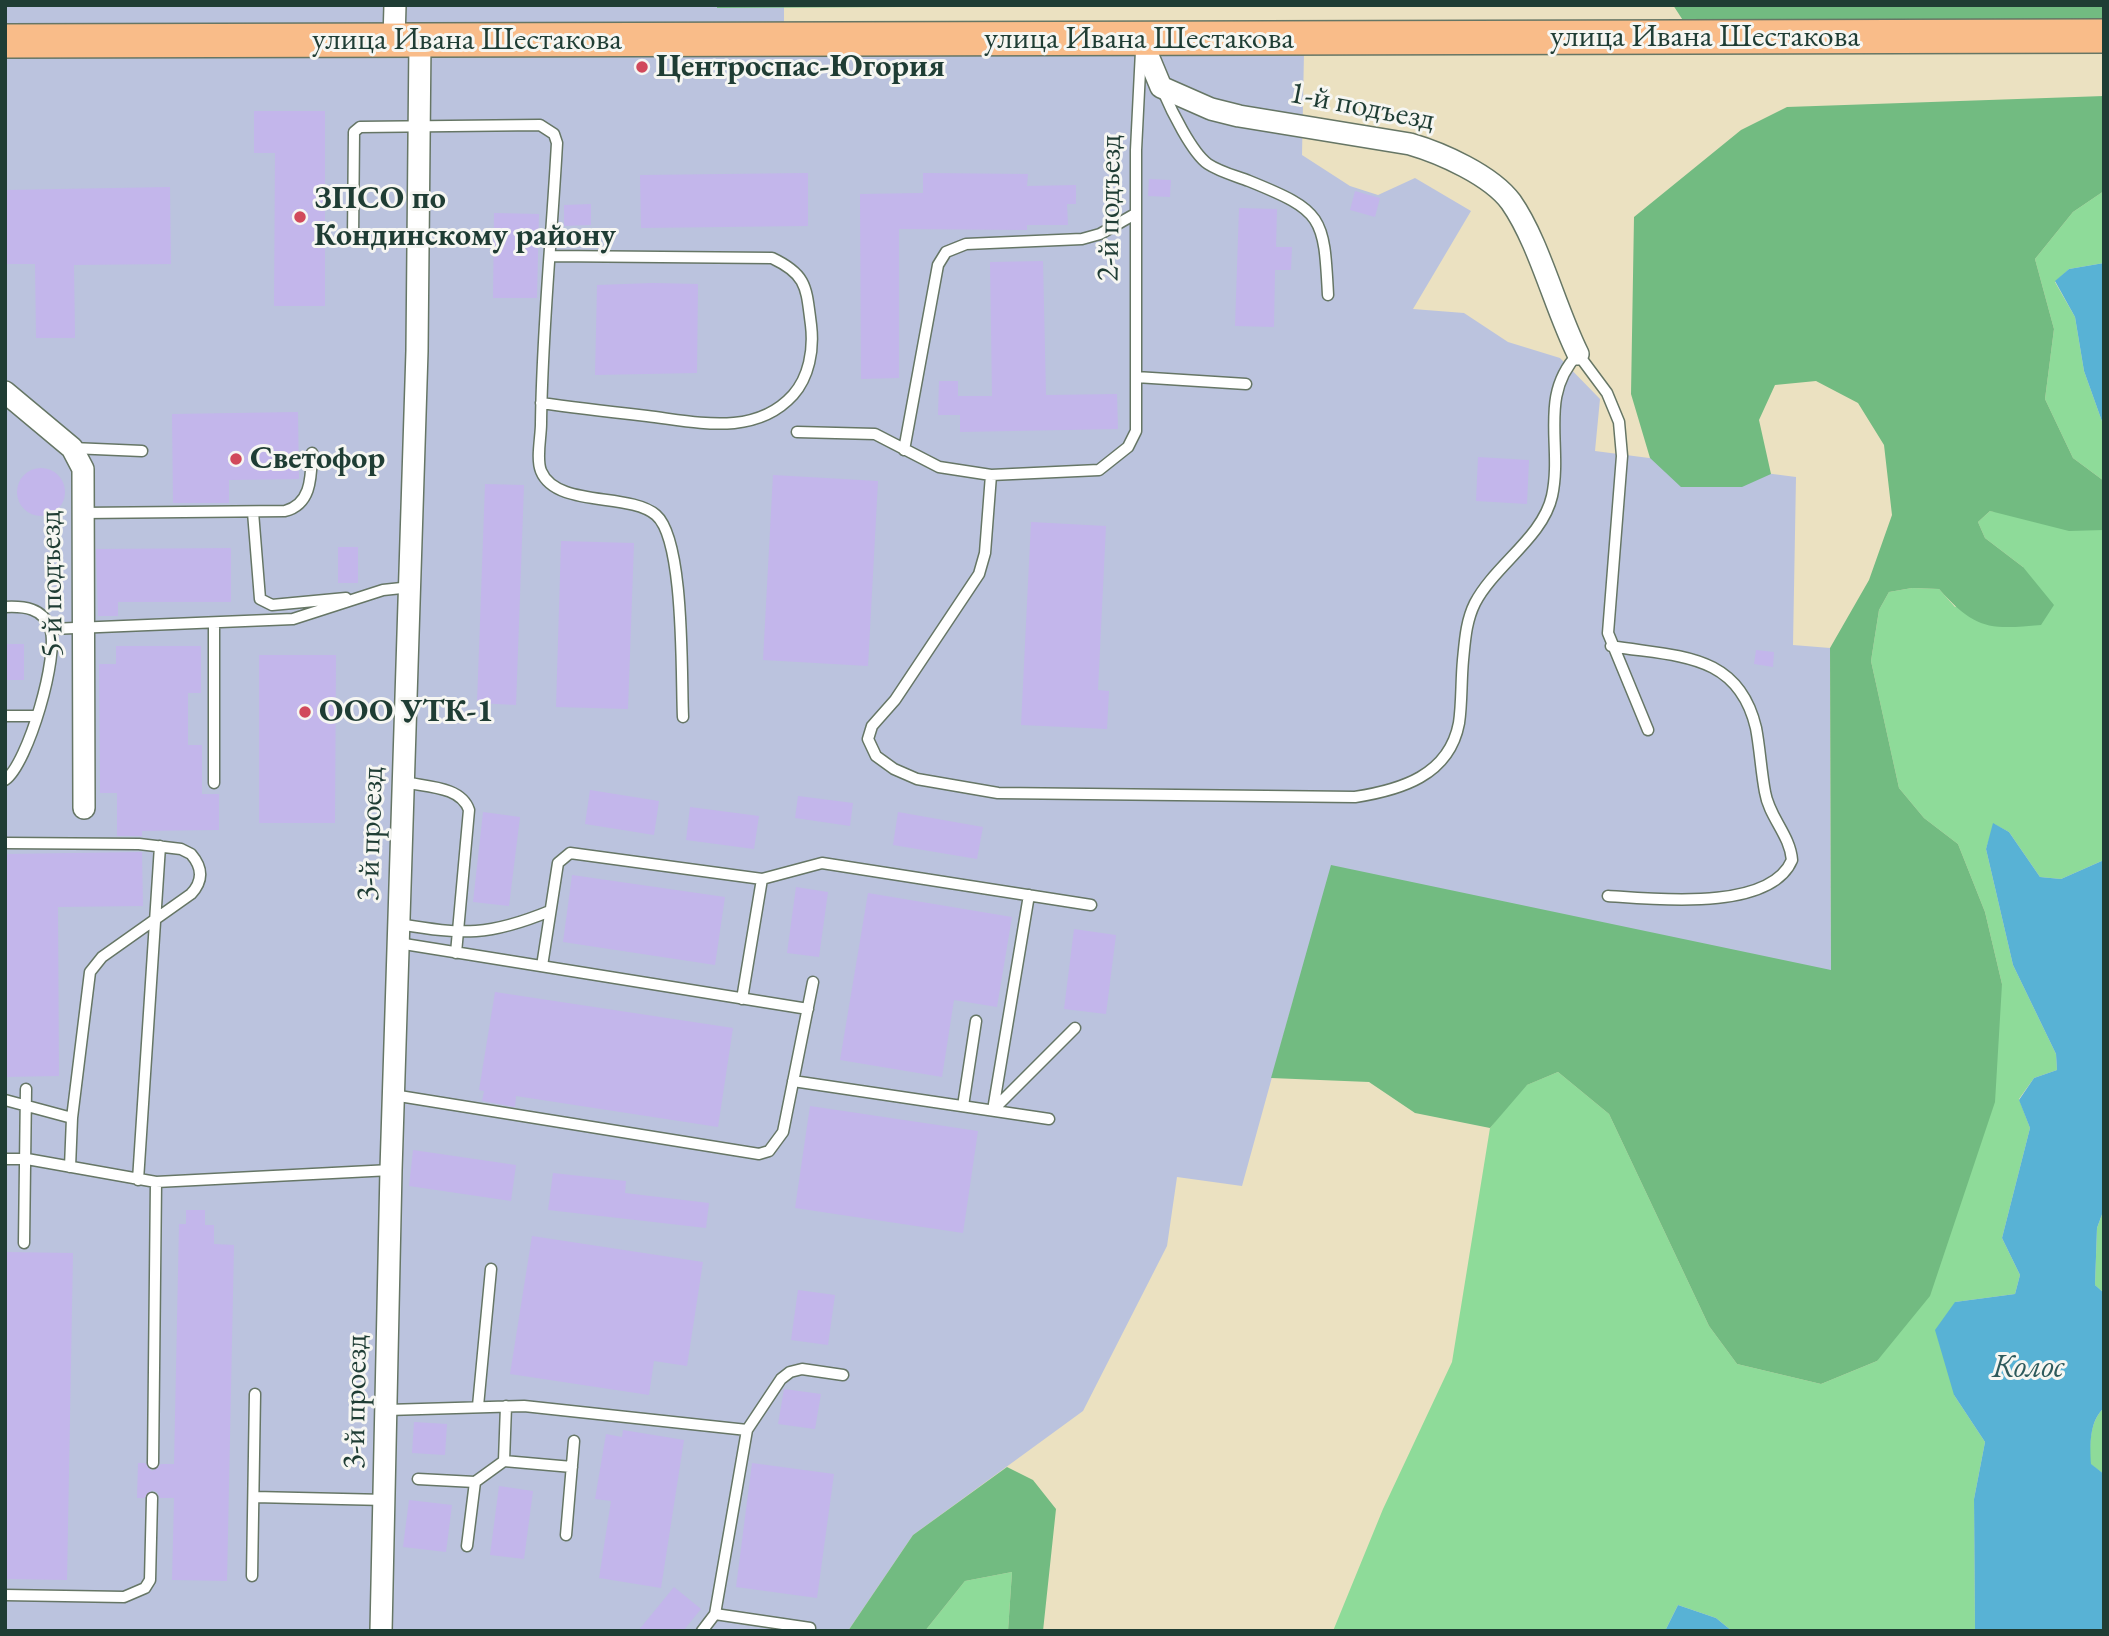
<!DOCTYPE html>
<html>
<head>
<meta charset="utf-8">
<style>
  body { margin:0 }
  #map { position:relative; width:2109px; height:1636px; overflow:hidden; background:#ebe1c1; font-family:"EB Garamond",serif }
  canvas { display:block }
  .frame { position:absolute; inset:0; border:7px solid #1f3d34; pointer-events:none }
</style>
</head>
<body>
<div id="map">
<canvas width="2109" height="1636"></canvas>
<div class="frame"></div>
</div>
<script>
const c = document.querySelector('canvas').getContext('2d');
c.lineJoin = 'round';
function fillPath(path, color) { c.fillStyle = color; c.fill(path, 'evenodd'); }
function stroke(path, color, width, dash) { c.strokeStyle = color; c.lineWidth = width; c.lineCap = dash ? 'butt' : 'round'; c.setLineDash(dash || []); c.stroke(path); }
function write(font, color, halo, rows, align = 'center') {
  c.font = font + ' "EB Garamond",serif'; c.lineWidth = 6; c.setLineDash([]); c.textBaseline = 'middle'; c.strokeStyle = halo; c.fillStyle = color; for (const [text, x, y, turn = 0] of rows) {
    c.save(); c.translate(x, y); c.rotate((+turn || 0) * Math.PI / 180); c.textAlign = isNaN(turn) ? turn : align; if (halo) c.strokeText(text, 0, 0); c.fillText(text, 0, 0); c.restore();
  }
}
fillPath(new Path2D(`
  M5,5h779v44l520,3 -2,103 48,31 28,9 37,-17 56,33 -58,98 51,4 44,29 52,16 40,41 -5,52 201,26 -3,168 37,3 1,322 -538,31 -51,185 -65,-9 -10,69 -84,165 -170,124 -65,96h-843z`), '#bbc3de');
fillPath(new Path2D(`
  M2104,191v72l-35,6 -14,13 20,35 9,54 20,56v54l-31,-23 -28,-59 9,-70 -19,-70 38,-47z
  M1990,511l114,16v333l-43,19 -21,-2 -31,-45 -15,-8 -8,25 27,116 43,89 1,16 -23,8 -15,21 11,29 -28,110 18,37 -5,19 -60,8 -1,93 31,47 -11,57 1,132h-243l-16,-13 -38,-13 -13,26h-332l50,-122 69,-147 38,-234 32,-41 36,-15 51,42 100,212 28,38 84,20 56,-23 125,-377 -17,-72 -27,-68 -34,-26 -25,-30 -28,-127 8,-51 10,-18 23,-4 27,1 16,18 68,-40 -38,-29 -7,-16z
  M2104,1209v84l-9,-8 2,-57z
  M2104,1408v66l-14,-10c0,-18 -1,-43 14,-56z
  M1012,1572l-4,59h-83l40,-50z`), '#8edb99');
fillPath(new Path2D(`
  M717,5h564l-564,3z
  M1673,5h431v20h-418z
  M2104,96v95l-31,21 -38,47 19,70 -9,70 28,59 31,23v49l-35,1 -79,-20 -12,11 7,16 38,29 31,38 -13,20c-53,5 -66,4 -102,-36l-27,-1 -23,4 -10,18 -8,51 28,127 25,30 34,26 27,68 17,72 -7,118 -65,194 -53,65 -56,23 -84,-20 -28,-38 -100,-212 -51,-42 -31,13 -37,43 -75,-15 -46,-31 -98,-4 60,-213 500,105 -1,-322 39,-68 23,-65 -8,-70 -26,-42 -42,-22 -41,4 -16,35 12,54 -29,13h-61l-31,-29 -19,-64 3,-177 107,-87 46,-23z
  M1007,1467l26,13 23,29 -13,122h-35l4,-59 -47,9 -40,50h-77l65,-96z`), '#72bb81');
fillPath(new Path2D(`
  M2104,263v164l-20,-56 -9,-54 -20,-36 14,-12z
  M1993,823l16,9 31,45 21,2 43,-19v349l-7,19 -2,57 9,8v115c-15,13 -14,38 -13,56l13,10v157h-129l-1,-132 11,-57 -31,-47 -19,-65 20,-28 60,-8 5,-19 -18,-37 28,-110 -11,-28 15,-22 23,-8 -1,-16 -43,-89 -27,-116z
  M1678,1605l38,13 16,13h-67z`), '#58b2d5');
fillPath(new Path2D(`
  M254,111h71v195h-51l1,-153h-21z
  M808,173v53l-167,2 -1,-53z
  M923,173l105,1 -1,12 49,-1v19h-9l1,21h-41v5l-128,-1v149l-38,1 -1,-185 63,-1z
  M1149,179l22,1 -1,17 -22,-1z
  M170,187l1,77 -97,1 1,73h-39l-1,-74h-30v-74z
  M1355,191l25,7 -5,19 -25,-7z
  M591,204v21l-27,1v-21z
  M1239,208l38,1 -1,38h16l-1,23h-16l-1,57 -39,-1z
  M494,213l45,1 -2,84h-44z
  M1043,261l3,134 71,-1 1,35 -158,3v-17h-22l1,-34h19v15h34l-2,-134z
  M653,283l45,1 -1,89 -102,2 2,-90z
  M298,412l1,67 -70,1v23h-56l-1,-89z
  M1478,457l51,3 -2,44 -51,-3z
  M17 492a24 24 0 1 1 48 0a24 24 0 1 1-48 0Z
  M773,475l105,6 -10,185 -105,-6z
  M485,484l39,1 -8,220 -39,-2z
  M1031,522l75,4 -8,164 11,1 -2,38 -86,-4z
  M561,541l73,2 -6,166 -72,-2z
  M338,547h20v36h-20z
  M231,548v54h-113v14h-20l-2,-67z
  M5,644h19v36h-19z
  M116,646h85v47h-13v52h14v49h17v36l-77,1v5h-25v-43h-17l-1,-129h17z
  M1756,650l18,2 -1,15 -19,-3z
  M259,655h77l-1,168h-76z
  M590,790l69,11 -5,34 -69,-11z
  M798,796l55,7 -3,23 -55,-8z
  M690,807l69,9 -5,33 -68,-9z
  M483,812l37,5 -11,89 -36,-4z
  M898,812l85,15 -6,32 -84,-14z
  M142,852l1,54 -85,1 1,169 -54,1v-223z
  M572,875l153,22 -10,68 -152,-23z
  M796,887l32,5 -9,65 -32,-4z
  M868,893l144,24 -15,90 -43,-7 -12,77 -102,-17z
  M1074,929l42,6 -10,79 -42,-5z
  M495,992l238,36 -15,99 -202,-31 -1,11 -33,-6 2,-10 -5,-1z
  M810,1106l168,25 -15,102 -168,-25z
  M413,1150l103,15 -5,36 -102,-15z
  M553,1173l73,8 -1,12 84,10 -3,25 -158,-18z
  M186,1210h19v15h9v19l20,1 -7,336 -55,-1 2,-82h-14l-3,-6 -5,-2 -8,8h-7l1,-35h7l7,8 9,-7h13l5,-240h7z
  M532,1236l171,26 -16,104 -33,-5 -5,34 -139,-21z
  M5,1252l68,1 -6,327 -62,-1z
  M798,1290l37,5 -7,50 -37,-5z
  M784,1389l37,5 -6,35 -37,-5z
  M414,1422l33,2 -2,31 -33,-2z
  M623,1430l61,10 -23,148 -62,-10 12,-77 -16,-2 11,-65 16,3z
  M752,1463l82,11 -17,124 -81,-11z
  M499,1486l34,5 -9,68 -34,-4z
  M409,1500l43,5 -6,47 -43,-5z
  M674,1587l27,22 -18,22h-45z`), '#c3b6eb');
const service = new Path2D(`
  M1163,91c8,19 29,62 45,73 12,8 28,12 41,17 74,30 75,35 79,114
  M353,239l1,-107 6,-5 180,-2 14,9 3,9c-5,93 -15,187 -16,281 0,13 -5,35 0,47 15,37 88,21 115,44 29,25 25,162 27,202
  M1136,377l110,7
  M541,403c36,5 71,9 106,13 50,6 108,21 146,-21 16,-18 21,-45 18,-70 -5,-37 -3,-50 -39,-67l-221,-2
  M797,432l78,2 64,33 52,8 108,-5 29,-23 8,-16v-281l5,-99
  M72,448l70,3
  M904,450l34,-185 8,-13 20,-8 116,-5 18,-5 35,-20
  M991,475l-6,78 -6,21 -84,126 -23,26 -4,13 8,17 18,13 23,10 81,14 357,4c45,-7 94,-21 104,-74 3,-20 2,-42 4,-63 2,-20 3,-39 12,-57 20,-38 68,-66 77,-107 11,-51 -14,-100 26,-142l29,39 12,29 3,34 -14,177 40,97
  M253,512l7,87 12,6 74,-7
  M82,513l203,-2c27,-7 26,-35 27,-58
  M5,607c19,-1 38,1 45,21 10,26 -22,136 -45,152
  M214,623v160
  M51,629l242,-10 90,-29 28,-3
  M5,716h32
  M404,782c22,5 57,4 65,28l-13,143
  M5,843l134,1 42,5 10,5c12,14 12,27 0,40l-89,63 -12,15 -18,146 -2,49
  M1608,896c46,3 162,16 184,-36 -2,-25 -23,-43 -27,-68 -4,-21 -5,-43 -9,-64 -18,-77 -81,-71 -145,-82
  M399,924c65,11 90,12 151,-13
  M398,943l410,66
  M542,966l16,-103 12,-10 192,26 60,-16 269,42
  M742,999l20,-120
  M793,1081l256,38
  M393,1095l366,59 10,-3 14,-19 30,-150
  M5,1100l67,18
  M963,1106l13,-85
  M993,1110l36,-215
  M993,1110l82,-82
  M5,1159h22l129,23 235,-12
  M138,1180l22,-334
  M24,1243l2,-154
  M478,1406l13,-137
  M387,1410l137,-4 223,24
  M504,1461l2,-55
  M153,1463l3,-281
  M418,1479l57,3
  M254,1497l132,3
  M566,1535l8,-94
  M467,1546l8,-64 29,-21 68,6
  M252,1576l3,-182
  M5,1595l119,2 21,-9 5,-8 2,-82
  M715,1614l95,14
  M702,1631l13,-17 32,-184 34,-51 9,-7 12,-3 41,6`);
const minor = new Path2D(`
  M1141,39l20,48 50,22 28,7 171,28c31,9 81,31 101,58 28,40 44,106 67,152
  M394,40l1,-35
  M5,392l67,56 11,21 1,339
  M381,1631l10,-461 26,-819 3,-311`);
const primary = new Path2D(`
  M5,41l2099,-5`);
stroke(service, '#667665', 13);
stroke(minor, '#667665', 24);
stroke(primary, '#667665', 36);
stroke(service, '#fff', 10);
stroke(minor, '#fff', 21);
stroke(primary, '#f9bc89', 33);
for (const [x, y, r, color] of [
  [642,67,7,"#d1495b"],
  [300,217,7,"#d1495b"],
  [236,459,7,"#d1495b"],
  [305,712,7,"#d1495b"]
]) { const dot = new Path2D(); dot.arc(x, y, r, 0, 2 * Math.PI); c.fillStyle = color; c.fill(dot); stroke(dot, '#f6f6f2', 2.5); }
write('32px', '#1f3d34', '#f6f6f2', [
  ["улица Ивана Шестакова",1705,37],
  ["улица Ивана Шестакова",1139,39],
  ["улица Ивана Шестакова",467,40],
  ["1-й подъезд",1362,107,11],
  ["2-й подъезд",1110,208,-89],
  ["5-й подъезд",52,584,-91],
  ["3-й проезд",371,834,-88],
  ["3-й проезд",356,1402,-89]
]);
write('bold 32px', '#1f3d34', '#f6f6f2', [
  ["Центроспас-Югория",656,67],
  ["ЗПСО по",314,199],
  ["Кондинскому району",314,236],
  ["Светофор",250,459],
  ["ООО УТК-1",319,712]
], 'left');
write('italic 33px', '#2d5a5c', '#f6f6f2', [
  ["Колос",2028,1368]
]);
</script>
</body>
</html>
